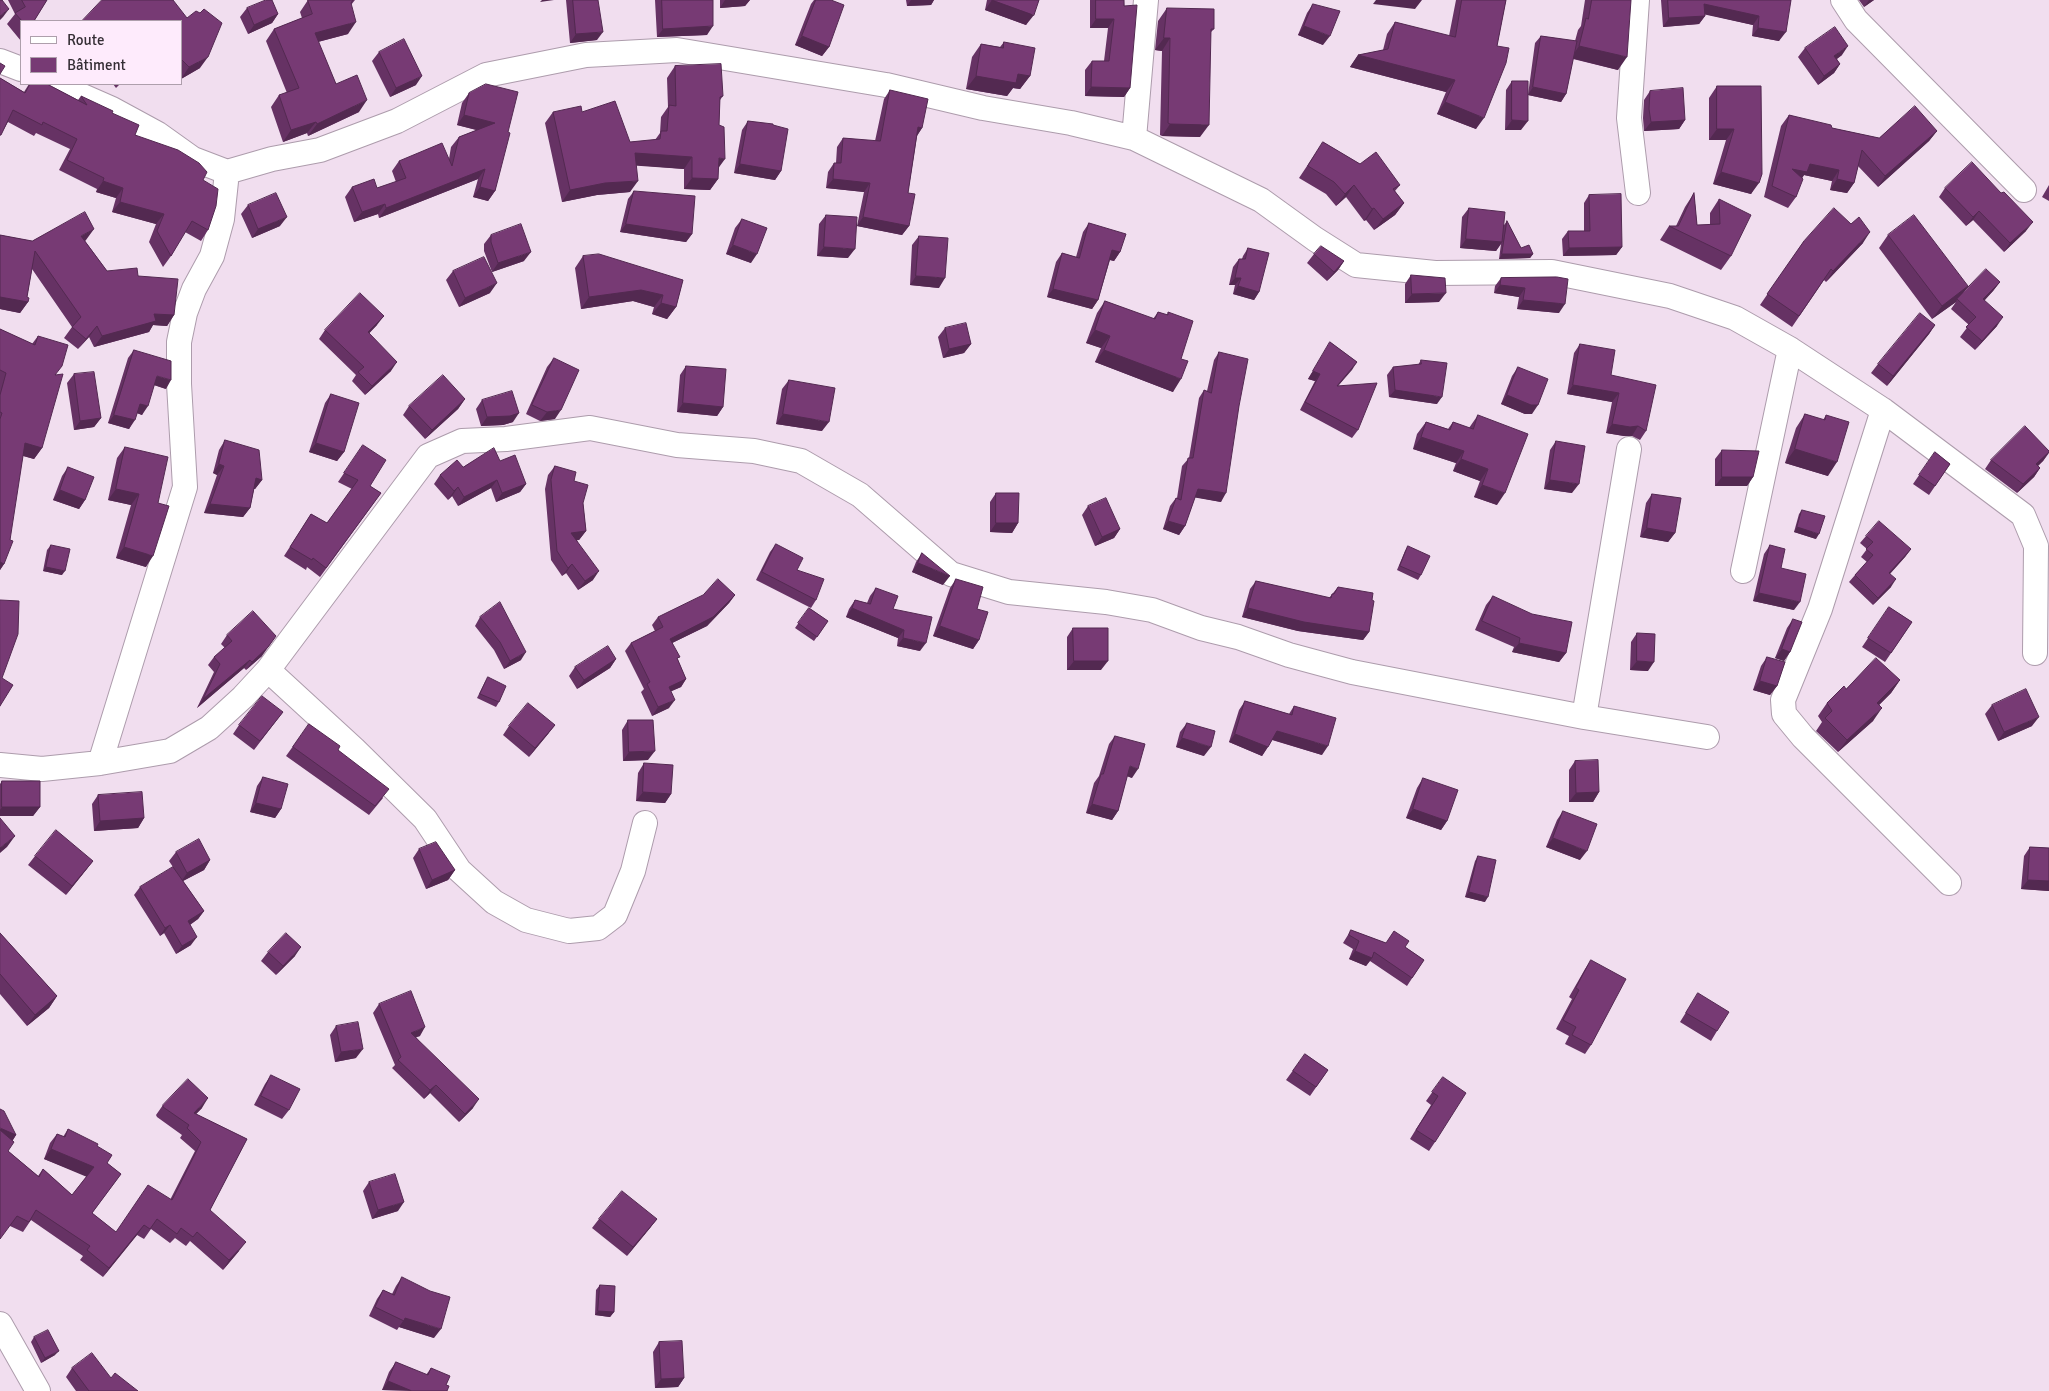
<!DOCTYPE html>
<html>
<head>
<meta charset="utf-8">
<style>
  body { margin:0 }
  #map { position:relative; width:2049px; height:1391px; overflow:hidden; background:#f1deef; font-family:Signika,sans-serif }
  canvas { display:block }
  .legend { position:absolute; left:20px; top:20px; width:162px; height:65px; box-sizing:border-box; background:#feebfc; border:1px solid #ae9fac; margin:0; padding:6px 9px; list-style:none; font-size:15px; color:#352e35 }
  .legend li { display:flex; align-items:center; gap:10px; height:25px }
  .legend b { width:25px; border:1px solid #ae9fac }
</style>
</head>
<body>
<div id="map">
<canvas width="2049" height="1391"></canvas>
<ul class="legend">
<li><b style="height:6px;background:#fff"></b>Route</li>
<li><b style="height:14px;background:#773a74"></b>Bâtiment</li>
</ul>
</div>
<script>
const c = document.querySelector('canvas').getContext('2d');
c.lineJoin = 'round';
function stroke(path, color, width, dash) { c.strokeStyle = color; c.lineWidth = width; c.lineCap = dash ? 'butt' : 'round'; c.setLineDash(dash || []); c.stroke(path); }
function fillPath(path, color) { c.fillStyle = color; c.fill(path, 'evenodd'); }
const street = new Path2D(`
  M1637,0l-8,118 9,75
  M1843,0l13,20 168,170
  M0,61l21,8
  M55,84l57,25 46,25 35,25 34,13 -5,47 -10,37 -18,33 -9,24 -6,29v42l6,103 -85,276
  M1134,138l12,-138
  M227,172l45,-13 48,-9 77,-29 89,-46 100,-20 91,-5 209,35 97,23 88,15 63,15 127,62 54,39 41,26 79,8 117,-1 118,24 65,22 55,31 93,61 140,105 13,31 -1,107
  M1883,410l-63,199 -37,91 1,14 19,23 146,146
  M1743,571l47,-222
  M268,670l86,79 71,70 34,51 35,32 32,18 43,11 29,-3 17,-13 18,-44 12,-48
  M1584,717l45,-268
  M0,765l42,4 58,-6 70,-12 39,-23 34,-31 25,-27 160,-214 34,-15 44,-2 84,-11 87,17 77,6 47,10 59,34 91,79 58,18 97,10 46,8 49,18 37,9 51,18 63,17 232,45 123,20
  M0,1324l38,67`);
stroke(street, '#ad9cac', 26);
stroke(street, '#fff', 24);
fillPath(new Path2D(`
  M8,0h39l-13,21h-13v20l-14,-17 8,-10z
  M173,0l27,68 -19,11v-58z
  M308,0h47l-4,5 -3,29 -30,8 18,42 23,28 -51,24 -1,-3 -24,9 -12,-35 8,-12 8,-2 -21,-52 8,-12 28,-11 -2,-6z
  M566,0h32l-1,40 -27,3z
  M655,0h58l-6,35 -50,2z
  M720,0h30l-5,6 -25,2z
  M814,0h17l-2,47 -7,9 -27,-11 16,-41z
  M906,0h28l-3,5 -24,1z
  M987,0h52l-13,25 -41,-15z
  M1090,0h34l6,88 -6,9 -39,-1v-26l7,-9h12l4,-33h-18z
  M1456,0h50l-9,46 -21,83 -39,-15 9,-22 -96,-25 8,-12 25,-5 4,-16 8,-12 54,14z
  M1585,0h46l-13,70 -45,-11 -7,35 -5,8 -33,-7 7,-52 6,-7 34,5 3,-11 3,-4z
  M1661,0h130l-12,41 -27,-5 1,-11 -48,-11v2l-6,8 -36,3z
  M1859,0h15l-10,7z
  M1313,4l10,41 -25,-10 9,-22z
  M247,8l31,6 -6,9 -24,11 -8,-17z
  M1167,8l47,21 -3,3 -11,105 -38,-1 -2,-1 2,-84 -7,-1 3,-29z
  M1004,42l26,34 -10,13 -7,-1 -6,8 -41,-7 6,-32 9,-13 19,3z
  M1805,48l37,7 -5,4 3,5 -6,9 -16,12 -20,-28z
  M379,52l37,33 -26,12 -18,-36z
  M675,66l48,30 -3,4 -1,25 -1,54 -8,11 -26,-1v-20l-48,-4 -6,27 -33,3 -35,7 -17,-79 8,-11h29l48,30 25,-2 5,-7 1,-16 7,-10 -1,-29z
  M0,78l24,14 5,-8h18l31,16 3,-4 31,17 23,22 68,45 5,50 -7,11 -16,-9 -14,24 -8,11 -14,-25 7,-18 -44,-12 4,-14 -20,-6 1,-3 -38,-19 11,-21 -34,-16 -2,3 -26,-14 -8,14z
  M1512,81l9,49h-16l1,-40z
  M113,84h7l-4,4z
  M1717,86l45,88 -11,20 -38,-10 13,-44h-17v-42z
  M890,90l32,38 -5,8 -9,57 1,33 -7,9 -45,-9 7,-34 -38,-4 2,-16 6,-9h2l1,-16 6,-9 32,3 9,-42z
  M1650,91l35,29 -6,9 -35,2 -1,-13 1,-18z
  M469,93l39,39 -13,59 -7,10 -15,-4 5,-18 -99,39 -1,-4 -24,8 -9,-25 7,-10 25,1 19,-6 -4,-11 7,-10 50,-2 2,-12 8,-10 18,-7 -20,-5 5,-22z
  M1789,115l43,13 47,10 58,-7 -8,10 -51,46 -20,-21 -4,17 -7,10 -17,-3 2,-9 -28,-6 -2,3 -6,19 -8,11 -24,-11 17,-71z
  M748,121l25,4 8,46 -6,9 -41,-7 8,-43z
  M1323,142l37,22 40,21 -5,6 9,12 -9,12 -21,15 -8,-10 -2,1 -18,-24 -10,9 -10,-12 -27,-16z
  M2049,185v16l-7,-4z
  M1945,188l81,43 -22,21 -31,-32 -7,6 -27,-29z
  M634,191l58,43 -6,8 -66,-10 8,-33z
  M1694,193l3,32h13v-12l9,-14 12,57 -10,14 -61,-30 9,-14h7l9,-19z
  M1589,195l33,52 -6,8 -53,1 -1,-17 6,-8h16v-28z
  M248,205l32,21 -28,12 -11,-24z
  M1469,208l35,17 3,-4 14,27 12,6 -3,4 -31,1 2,-15 -5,7 -36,-3 2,-31z
  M826,215l22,43 -31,-2 2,-32z
  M742,219l9,44 -25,-9 9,-26z
  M1089,223l31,29 -6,9 -4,-1 -12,40 -6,9 -45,-12 9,-35 6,-9 14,4 7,-25z
  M0,235l32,6 54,-1 -1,1 22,30 31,5 36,39 -7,11 -14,-1 -4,7 -55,15 -5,-10 -11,12 -14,-11 8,-11 -40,-58 -5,28 1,5 -8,11 -20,-4z
  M491,235l33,26 -32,11 -8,-21v-7z
  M1888,235l80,51 -5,8 37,-12 -7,9 -9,9 13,26 -22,24 -15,-13 9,-12 -18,-16 5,-7 -24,17 -53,-71z
  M919,236l20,52 -29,-3 2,-40z
  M1804,241l59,2 -37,39 -2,-2 -32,47 -32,-22z
  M1248,248l11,44 -5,8 -21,-6 2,-9h-6l4,-18 6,-8h3l1,-3z
  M1314,254l30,7 -6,9 -11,11 -20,-18z
  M583,256l100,24 -7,27 -9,12 -15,-5 2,-7 -21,-6 -52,8 -6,-41z
  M453,271l37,22 -31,14 -13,-27z
  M1411,275l28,27 -34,1v-19z
  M1557,277l2,36 -42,-4 2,-12 -25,-4 1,-7 6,-8z
  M1105,301l48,18 5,-7 9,3 1,-3 13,47 -8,33 -78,-30 6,-14 -15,-5 11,-30z
  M377,325l-8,8 22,38 -26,24 -13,-14 4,-6 -37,-36 6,-9z
  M1935,325l-6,9 -42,52 -16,-13 7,-9z
  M945,328l26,16 -7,9 -21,5 -5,-21z
  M0,329l32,15 6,-8 18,39 -14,73 -8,11 -11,-3 -19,108 -4,6z
  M1330,342l27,20 -19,24 20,44 -6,8 -52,-28 15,-29 -7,-2z
  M1580,344l31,31 35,56 -6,9 -8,-4h-8l-18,-3 6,-31 -45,-8 7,-41z
  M134,350l32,39 -12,-4 -12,30 -5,-2 -8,16 -21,-6 20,-65z
  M1219,352l20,54 -18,96 -26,-5 -10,29 -6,9 -16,-6 7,-23 6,-8h1l5,-32 7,-8 10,-60 5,-8 3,1 7,-31z
  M554,358l1,61 -15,2 -14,-7 21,-47z
  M1421,360l16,44 -48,-7 -2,-22 6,-8 25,-2z
  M686,366l37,41 -6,9 -40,-4 3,-37z
  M1518,367l14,47h-7l-24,-10 11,-28z
  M74,374l27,44 -7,9 -20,3 -7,-47z
  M789,380l33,51 -46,-7 6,-35z
  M331,394l13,58 -7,9 -28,-9 16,-49z
  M465,399l-7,10 -33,30 -22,-24 6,-9z
  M482,400l31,22 -10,3 -22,1 -5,-17z
  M1805,414l18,6 3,-5 2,61 -43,-13 11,-35z
  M1478,415l19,90 -23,-8 6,-16 -27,-10 3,-8 -43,-14 4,-15 9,-12 22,7 5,-7 16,6z
  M225,440l37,40 -7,9h-1l-4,19 -7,9 -39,-4 13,-38 -4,-2 6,-23z
  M1556,441l16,52 -28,-4 6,-39z
  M363,445l7,41 11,7 -61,84 -13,-10 -1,3 -22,-14 27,-42 16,9 25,-34 -14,-7z
  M125,447l33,56 -12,64 -30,-9 15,-53 -23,-5 9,-42z
  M1722,450l31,27 -6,9h-32v-27z
  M1935,452l15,12 -21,31 -16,-11z
  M2049,453l-6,8 -5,5 2,2 -6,9 -17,16 -32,-24 6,-9z
  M500,461l26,23 -6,8 -24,10 -5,-14 -33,18 -6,-10 -4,4 -14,-16 6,-9 23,-8z
  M555,466l19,15 9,22 3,28 -7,9h-2l16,40 -15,10 -12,-17 -4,3 -11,-16 -6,-71 3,-14z
  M68,467l17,33 -6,9 -26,-9 9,-24z
  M996,493l22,30 -6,10 -22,-1v-30z
  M1652,494l23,39 -7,9 -28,-5 6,-34z
  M1088,506l32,23 -6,9 -19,8 -13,-31z
  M1802,510l14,29 -22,-7 5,-18z
  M1866,536l45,13 -6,8 -15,17 1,13 -18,18 -24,-23 6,-7 12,-13 -6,-5 6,-8 -7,-6z
  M776,544l21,26 19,30 -5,8 -55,-28 14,-28z
  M51,545l11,30 -19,-4 4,-21z
  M1770,545l11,23 13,42 -41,-9 11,-47z
  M1408,546l13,29 -3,5 -21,-10 8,-19z
  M922,553l21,32 -31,-13 4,-10z
  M956,579l21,30 2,31 -6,9 -40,-13 17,-48z
  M1256,581l73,17 9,-11 34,13 -3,32 -6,8 -65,-9 -56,-14 8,-28z
  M876,588l17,21 27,42 -23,-5 1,-8 -52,-21 3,-8 6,-9 12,3 3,-7z
  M735,595l-6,8 -22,23 -35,17 6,17 8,19 -5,8 -10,4 -2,17 -17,8 -11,-24 3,-3 -19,-38 6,-8 24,-12 -3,-6 6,-8z
  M1493,596l73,57 -7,9 -47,-10 2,-5 -39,-17 11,-25z
  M1889,607l23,15 -27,40 -23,-15z
  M809,608l19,13 -14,20 -19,-13z
  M480,617l41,43 -17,9 -10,-19 -19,-24z
  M1793,619l-3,33 -6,9 -9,-3 12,-30z
  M1073,628l28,42h-34v-33z
  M1637,633l11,38 -18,-1 1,-28z
  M227,635l35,21 -16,14 -2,-2 -47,40 17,-36 -6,-7 6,-8 11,-9 -4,-4z
  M1767,657l10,29 -7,9 -17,-5 8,-24z
  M616,659l-6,9 -33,21 -8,-13 6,-9z
  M488,677l11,25 -3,5 -19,-9 8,-16z
  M1900,680l-9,13 -12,12 -6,16 -35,31 -22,-21 6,-9 -4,-6 9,-13z
  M1245,701l44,13 5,-8 28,49 -50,-15 -10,16 -33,-14 10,-32z
  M1992,705l40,21 -34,15 -13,-27z
  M283,712l-29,38 -21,-16 6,-9z
  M628,720l20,40 -25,1 -1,-31z
  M1187,723l17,33 -28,-9 4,-15z
  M309,724l29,26 45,48 -14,17 -83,-59z
  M555,725l-7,9 -19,23 -26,-22 6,-9z
  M1115,736l17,42 -5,-2 -9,35 -6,9 -26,-7 8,-30 5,-7 10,-32z
  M1575,761l24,31 -6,10h-24v-32z
  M644,763l27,31 -6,9 -29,-2 2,-28z
  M263,777l18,32 -6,9 -25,-6 7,-26z
  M1423,778l24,43 -6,9 -35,-12 11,-30z
  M2,781l38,26 -7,9h-33v-32z
  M98,795l46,23 -6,10 -44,3 -2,-27z
  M1563,811l17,49 -34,-13 11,-27z
  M2030,847l19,1v43l-28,-2 3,-33z
  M419,849l36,21 -7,10 -22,9 -13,-31z
  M176,852l34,8 -6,10 -21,11 21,30 -6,8 -8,6 1,20 -15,9 -12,-21 -4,3 -26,-41 6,-8 33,-20 -4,-6z
  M35,856l58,5 -7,9 -20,25 -38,-30z
  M1478,856l7,46 -20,-5 10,-36z
  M1351,930l35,13 19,4 19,13 -17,26 -37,-25 -4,5 -17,-7 4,-10 -10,-6z
  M0,933l57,63 -8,12 -22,18 -27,-32z
  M268,952l27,4 -19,19 -15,-14z
  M1591,960v85l-6,9 -20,-10 4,-8 -13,-7 16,-30 -3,-2 16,-28z
  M1698,993l19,38 -6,10 -31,-19z
  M379,1004l41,32 -4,1 57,71 -14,14 -29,-29 -6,6 -32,-31 3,-3 -22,-52z
  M336,1026l20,32 -21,4 -5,-27z
  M1305,1054l23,16 -18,26 -24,-16z
  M271,1075l18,35 -7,9 -28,-14 11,-21z
  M1443,1077l-8,65 -6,9 -19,-12 21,-34 -5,-4z
  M163,1105l39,3 -6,6 51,25 -37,71 29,41 -16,19 -33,-29 -4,5 -11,-8 -5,5 -19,-14 -7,10 -7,-4 -34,42 -23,-17 3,-4 -52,-36 -8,12 -13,-6 -10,-117 16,26 -4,6 -4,10 30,25 5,-7 29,26 15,-19 -43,-17 6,-16 7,-9 6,3 5,-8 29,17 10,17 14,11 -29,39 24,19 54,-32 25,-49 -15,-13 2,-3 -25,-18 -1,-2z
  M369,1182l29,29 -26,8 -9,-28z
  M599,1219h58l-7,9 -23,28 -35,-28z
  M402,1277l32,61 -35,-11 -2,3 -28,-14 8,-17 6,-9 9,4 4,-8z
  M600,1285l14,27 -4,5 -15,-2 1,-25z
  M34,1337l21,18 -14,8 -10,-21z
  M659,1342l25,36 -6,9 -23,1 -2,-36z
  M396,1362l30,13 5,-7 16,23 -65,-1 7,-18z
  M72,1368l39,10 27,13h-62l-10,-14z`), '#663264');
fillPath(new Path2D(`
  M542,0h12l-14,2z
  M725,0h25l-5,6 -25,2z
  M911,0h23l-3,5 -24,1z
  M992,0l42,15 -8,10 -41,-15z
  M1376,0h46l-7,9 -42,-5z
  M1869,0h5l-10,7z
  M1704,4l55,12 -6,9 -55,-12z
  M9,9l-6,8 -3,3v-4z
  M278,14l-6,9 -24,11 6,-9z
  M1705,16l-6,8 -36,3 6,-9z
  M1096,19h18l-6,9h-18z
  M356,22l-8,12 -42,11 9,-12z
  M713,26l-6,9 -50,2 6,-8z
  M1304,26l26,10 -7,9 -25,-10z
  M1758,28l28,4 -7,9 -27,-5z
  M603,32l-6,8 -27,3 6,-9z
  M802,36l27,11 -7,9 -27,-11z
  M1164,38h6l-8,13 -7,-1z
  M1579,46l48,11 -9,13 -47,-12z
  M1848,46l-6,9 -14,10 6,-9z
  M1358,55l97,25 -9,12 -96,-25z
  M208,57l-8,11 -19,11 8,-12z
  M1840,64l-6,9 -16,12 6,-9z
  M1018,74l12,2 -10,13 -7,-1 -6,8 -41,-7 10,-13z
  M422,76l-6,9 -26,12 6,-9z
  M1091,87l39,1 -6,9 -39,-1z
  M1533,87l33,7 -5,8 -33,-7z
  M367,100l-8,12 -51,24 9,-12z
  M1445,102l39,16 -8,11 -39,-15z
  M464,115l31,8 -7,10 -31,-8z
  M1512,120l16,1 -7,9h-16z
  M1685,120l-6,9 -35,2 7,-9z
  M316,122l-9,11 -24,9 8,-12z
  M1170,124l39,1 -9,12 -38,-1z
  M918,127l4,1 -6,9z
  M1717,129h17l-8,11h-17z
  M1937,131l-8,10 -51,46 7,-11z
  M635,153l57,4 -8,12 -57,-4z
  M719,158l6,1 -8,11z
  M740,164l41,7 -6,9 -41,-7z
  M1810,164l29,6 -7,11 -28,-6 -5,8 -7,-14z
  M485,169l-7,10 -99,39 7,-10z
  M1721,172l38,11 -8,11 -38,-10z
  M692,178l26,1 -8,11 -26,-1z
  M833,179l37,4 -6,9 -38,-4z
  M1837,179l17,4 -7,10 -17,-3z
  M103,181l20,7 -7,10 -20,-6z
  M638,181l-8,11 -33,3 -35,7 8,-12 35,-7z
  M1354,185l-8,12 -10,9 9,-12z
  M480,187l15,4 -7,10 -15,-4z
  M120,202l44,12 -8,10 -44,-12z
  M1404,203l-9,12 -21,15 9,-11z
  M385,204l-7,10 -24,8 8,-10z
  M1374,208l-8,12 -2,1 8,-12z
  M1979,211l-6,9 -7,6 7,-9z
  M287,217l-7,9 -28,12 6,-9z
  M863,217l46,9 -7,9 -45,-9z
  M2033,222l-7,9 -22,21 6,-9z
  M626,224l66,10 -6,8 -66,-10z
  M94,229l-8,11 -12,7 7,-11z
  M1870,232l-7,11 -37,39 7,-11z
  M1466,239l36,3 -6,9 -36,-3z
  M733,245l24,9 -6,9 -25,-9z
  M824,247l31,2 -7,9 -31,-2z
  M1622,247l-6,8 -53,1 6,-8z
  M1112,250l8,2 -6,9 -8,-2z
  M531,252l-7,9 -32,11 6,-9z
  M1502,254h31l-3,4 -31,1z
  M1344,261l-6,9 -11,11 7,-9z
  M916,276l29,2 -6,10 -29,-3z
  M1235,278h6l-6,7h-6z
  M2000,282l-7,9 -16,18 6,-10z
  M497,283l-7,10 -31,14 6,-9z
  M1500,285l25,3 -6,9 -25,-4z
  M1238,286l21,6 -5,8 -21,-6z
  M1968,286l-10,14 -1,-1 -1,3 -24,17 10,-13z
  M1053,289l45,11 -6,9 -45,-12z
  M641,290l22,5 -9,12 -21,-6 -52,8 8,-12z
  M1446,293l-7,9 -34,1 7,-9z
  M0,297l28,5 -8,11 -20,-4z
  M1523,300l42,4 -6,9 -42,-4z
  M661,303l15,4 -9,12 -15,-5z
  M154,314l20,1 -7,11 -14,-1 -4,7 -55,15 8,-11z
  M384,316l-7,9 -15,16 6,-9z
  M2003,317l-6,9 -22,24 7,-9z
  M1935,325l-6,9 -42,52 6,-10z
  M97,326l-8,11 -11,12 8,-10z
  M1095,330l15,6 -9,12 -15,-5z
  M971,344l-7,9 -21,5 6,-9z
  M1104,350l77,29 -8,13 -78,-30z
  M397,362l-6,9 -26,24 7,-9z
  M1357,362l-5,8 -21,24 6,-8z
  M1313,371l7,3 -5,7 -7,-2z
  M157,376l14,4 -5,9 -15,-5z
  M1573,385l46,8 -7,9 -45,-8z
  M1395,390l47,7 -5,7 -48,-7z
  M1507,395l31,10 -6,9h-7l-24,-10z
  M465,399l-7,10 -33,30 7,-9z
  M683,403l40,4 -6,9 -40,-4z
  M140,404l8,2 -6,9 -8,-3z
  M561,410l-6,9 -15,2 7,-9z
  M519,413l-6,9 -10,3 -22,1 6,-9z
  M783,414l46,8 -7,9 -46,-7z
  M114,415l21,5 -6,9 -21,-6z
  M101,418l-7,9 -20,3 6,-9z
  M1612,424l26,2 -6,10h-8l-18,-3z
  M1421,437l43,14 -8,12 -43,-14z
  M25,443l17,5 -8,11 -17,-5z
  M316,443l28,9 -7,9 -28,-9z
  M1795,449l42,13 -9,14 -43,-13z
  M2049,452l-6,9 -13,12 6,-9z
  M1461,459l27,10 -8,12 -27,-10z
  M219,464l5,2 -7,9 -4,-2z
  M2040,468l-6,9 -17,16 6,-9z
  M1722,477h31l-6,9h-32z
  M256,478l6,2 -7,9 -6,-2z
  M497,480l-6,8 -33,18 6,-9z
  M1550,480l29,4 -7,9 -28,-4z
  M526,484l-6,8 -24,10 6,-9z
  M1482,485l23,8 -8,12 -23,-8z
  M458,487l-6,9 -4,4 6,-9z
  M116,489l23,5 -8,11 -23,-5z
  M1198,489l28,4 -5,9 -29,-5z
  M60,490l25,10 -6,9 -26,-9z
  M210,504l40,4 -7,9 -39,-4z
  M1168,521l17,5 -6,9 -16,-6z
  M996,523h22l-6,10 -22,-1z
  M1797,527l22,7 -3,5 -22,-7z
  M1647,528l28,5 -7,9 -28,-5z
  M1120,529l-6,9 -19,8 7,-9z
  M586,531l-7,9 -14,1 6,-8z
  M124,547l29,9 -7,11 -30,-9z
  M1911,549l-6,8 -21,23 5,-7z
  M0,562l4,2 -4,6z
  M918,563l32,13 -7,9 -31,-13z
  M572,564l-6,9 -4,3 6,-8z
  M46,567l19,4 -3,4 -19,-4z
  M599,571l-6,9 -15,10 7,-9z
  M1896,579l-5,8 -18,18 5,-7z
  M1759,593l41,9 -6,8 -41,-9z
  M735,595l-6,8 -22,23 -43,21 6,-8z
  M852,608l52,22 -6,8 -52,-21z
  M1248,608l121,24 -6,8 -65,-9 -56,-14z
  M940,626l39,14 -6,9 -40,-13z
  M276,636l-14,20 -16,14 6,-8z
  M903,638l23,5 -6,8 -23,-5z
  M1519,643l47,10 -7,9 -47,-10z
  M1782,649l8,3 -6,9 -9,-3z
  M526,652l-5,8 -17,9 6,-8z
  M616,659l-6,9 -33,21 7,-9z
  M250,660l-6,8 -47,40 6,-9z
  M1074,661h34l-7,9h-34z
  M1637,661l17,1 -6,9 -18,-1z
  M686,679l-5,8 -18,8 6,-8z
  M1900,680l-9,13 -23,23 9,-13z
  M1760,681l17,5 -7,9 -17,-5z
  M675,700l-6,8 -17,8 6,-9z
  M1882,708l-9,13 -35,31 9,-12z
  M2039,717l-7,9 -34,15 6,-9z
  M555,725l-7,9 -19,23 6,-9z
  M1277,731l51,15 -6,9 -52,-16z
  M1235,734l33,13 -6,9 -33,-14z
  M1182,738l29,9 -7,9 -28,-9z
  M655,751l-7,9 -25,1 6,-9z
  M1130,766l8,3 -6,9 -8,-3z
  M643,792l28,2 -6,9 -29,-2z
  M1599,792l-6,10h-24l7,-9z
  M256,803l25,6 -6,9 -25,-6z
  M1092,804l26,7 -6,9 -26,-7z
  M2,807h38l-7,9h-33v-6z
  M1413,809l34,12 -6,9 -35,-12z
  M144,818l-6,10 -44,3 6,-10z
  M15,836l-8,11 -7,6v-5z
  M1553,838l34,13 -7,9 -34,-13z
  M210,860l-6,10 -23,12 6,-9z
  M93,861l-7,9 -20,25 6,-9z
  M455,870l-7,10 -22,9 6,-9z
  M2028,880l21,1v10l-28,-2z
  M1469,892l19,5 -3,5 -20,-5z
  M204,911l-6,8 -16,11 6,-9z
  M170,925l-6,8 -4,3 5,-8z
  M197,937l-6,8 -15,9 6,-8z
  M301,947l-6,9 -19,19 7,-9z
  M1355,951l17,7 -6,8 -17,-7z
  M57,996l-8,12 -22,18 8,-11z
  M425,1027l-5,9 -15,5 6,-8z
  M363,1049l-7,9 -21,4 6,-10z
  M436,1085l-6,8 -6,6 6,-9z
  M208,1098l-6,10 -14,14 6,-9z
  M479,1099l-6,9 -14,14 6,-8z
  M0,1128l16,7 -6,10 -10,-4z
  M51,1149l43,18 -7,10 -43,-18z
  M404,1202l-6,9 -26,8 6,-9z
  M657,1219l-7,9 -23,28 6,-9z
  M144,1225l-7,10 -34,42 6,-9z
  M246,1242l-7,9 -16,19 6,-10z
  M598,1311l16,1 -4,5 -15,-2z
  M405,1318l36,11 -7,9 -35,-11z
  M59,1351l-4,4 -14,8 4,-5z
  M684,1378l-6,9 -23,1 6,-9z
  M388,1381l24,10 -30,-1z`), '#532951');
const building = new Path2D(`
  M0,0h2l7,9 -9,7z
  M22,0h25l-13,21h-12l-7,-8 10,-6z
  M102,0h71l14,18 9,-7 4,2 4,-4 18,14 -14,34 -19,10 -8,-8v-38h-99z
  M266,0h6l6,14 -24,11 -7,-17z
  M308,0h45l-2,3 5,19 -41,11 21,51 21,-9 10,25 -50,24 -1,-2 -25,8 -12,-35 20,-7 -25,-59 38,-15z
  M573,0h25l5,32 -27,2z
  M662,0h51v26l-50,3z
  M816,0h15l13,5 -15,42 -27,-11z
  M992,0h47l-5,15z
  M1096,0h28v6l13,-1 -7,83 -39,-1 1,-26h17l5,-42h-18z
  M1462,0h44l-9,46 12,2 -3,15 -22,55 -39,-16 10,-22 -97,-25 30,-6 7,-27 60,15z
  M1592,0h39l-4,57 -48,-11 7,-28 2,1z
  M1668,0h123l-5,32 -28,-4 1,-12 -55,-12 1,12 -36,2z
  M1313,4l27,7 -10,25 -26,-10z
  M1167,8l47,1v20h-3l-2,96 -39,-1 -2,-1 2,-85h-6z
  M1835,27l13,19 -14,10 6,8 -16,12 -19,-28z
  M1541,36l36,5 -11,53 -33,-7z
  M404,39l18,37 -26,12 -17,-36z
  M1004,42l31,6 -5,28 -12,-2 -2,9 -40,-7 5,-32 22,4z
  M0,63l5,3 -5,8z
  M721,64l2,32 -3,1 -1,28 5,2 1,32 -6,-1 -1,21 -26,-1v-21l-57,-4 3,28 -33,2 -35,7 -17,-78 28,-6 1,6 33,-11 15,41 30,-3 1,-8h6l2,-26 7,1 -1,-40z
  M0,78l25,15 5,-9h17l40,21 -6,-9 32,15 -1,2 27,12 -4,10 43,15 21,13 8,9 -4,8 15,9 -2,17 -8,24 -16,-9 -21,35 -14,-25 7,-17 -44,-12 3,-14 -20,-7 1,-3 -37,-18 10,-21 -34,-17 -1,3 -29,-15 -12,25h-1z
  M1512,81h16v40l-16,-1z
  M486,84l32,8 -10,40 2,1 -15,58 -15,-4 5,-18 -99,39 -1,-4 -23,8 -10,-25 22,-8 3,9 29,-10 -7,-17 43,-18 10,23 7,-29 36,-14 -31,-8 5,-22z
  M1717,86h44l1,88 -3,9 -38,-11 13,-43h-17z
  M1683,88l2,32 -34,2 -2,-13 1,-18z
  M890,90l38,9 -6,29 -4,-1 -10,66 7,1 -6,32 -46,-9 7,-34 -37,-4 1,-16h7l2,-25 37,3z
  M1915,106l22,25 -52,45 -23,-26 -8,33 -17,-4 2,-9 -29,-6 -3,8 -15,-3 11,10 -7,18 -24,-11 17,-71 42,10 1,3 47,10z
  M748,121l25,3v1l15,4 -7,42 -41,-7z
  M1323,142l37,22 16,-12 24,33 -7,4 11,14 -21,16 -9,-11 -2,1 -18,-24 -9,9 -11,-12 -26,-16z
  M1972,162l29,31 3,-1 29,30 -23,21 -31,-32 -6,6 -28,-29z
  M634,191l61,5 -3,38 -66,-10z
  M276,193l11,24 -29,12 -10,-24z
  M1694,193l3,32 23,-1 -1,-25 32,16 -20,41 -62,-30h9z
  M1621,194l1,53 -53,1 -1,-17h22l-1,-36z
  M1469,208l36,4 -3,30 -36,-3z
  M1834,208l17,16 8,-7 11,15 -37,39 -2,-2 -32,47 -32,-22 37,-53z
  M85,212l9,17 -13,7 26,35 30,-3 1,8 40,3 -4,36 -20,-1 2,7 -54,15 -5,-10 -11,13 -14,-12 9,-10 -46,-66 -8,46 2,1 -1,4 -28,-5v-62l32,6z
  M826,215l31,2 -2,32 -31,-2z
  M1914,215l54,71 -26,20 -54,-71z
  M742,219l25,9 -10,26 -24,-9z
  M1507,221l14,27 8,-3 4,9h-31z
  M1089,223l37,11 -6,18 -8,-2 -14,50 -45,-11 9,-36 17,5z
  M521,224l10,28 -33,11 -7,-21v-7z
  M919,236l29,2 -3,40 -29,-2z
  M1321,246l23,15 -10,11 -20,-18z
  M1248,248l21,5 -10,39 -21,-6 3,-8h-6l4,-19h6z
  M599,254l84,26 -7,27 -15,-4 2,-8 -22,-5 -52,7 -6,-41z
  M484,257l13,26 -32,15 -12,-27z
  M1986,269l14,13 -17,17 20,18 -21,24 -16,-14 10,-10 -19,-18z
  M1411,275l34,3 1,15 -34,1z
  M1557,277l11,2 -3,25 -42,-4 2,-12 -25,-3 1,-7z
  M360,293l24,23 -16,16 29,30 -25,24 -14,-14 6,-5 -39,-37z
  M1105,301l50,18 3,-7 10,3v-3l25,9 -12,38 7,2 -7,18 -77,-29 6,-14 -15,-6z
  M1920,313l15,12 -42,51 -15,-12z
  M966,323l5,21 -22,5 -4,-21z
  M0,329l35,16 3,-9 30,9 -6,21 -7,9 8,-1 -21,74 -17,-5 -15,97 3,1 -9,23 -4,-2v-143l2,-6 -2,-1v-17l6,-22 -6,-3z
  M1330,342l27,20 -20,24 40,-3 -19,47 -53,-28 15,-28 -7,-3z
  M1580,344l35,6 -4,25 45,10 -10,46 -8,-5 -8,1 -18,-3 7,-31 -46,-8z
  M134,350l37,11v19l-14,-4 -9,30 -8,-2 -5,16 -21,-5z
  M1219,352l29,7 -9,47 -13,87 -28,-4 -13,37 -17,-5 8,-23 5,2 7,-42h5l11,-68 7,3z
  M554,358l25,12 -18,40 -14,2 -15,-7z
  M1421,360l26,3 -5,34 -47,-7 -2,-23 28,-3z
  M686,366l40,3 -3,38 -40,-4z
  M1518,367l30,12 -10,26h-7l-24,-10z
  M94,372l7,46 -21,3 -6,-47z
  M443,375l22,24 -33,31 -23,-24z
  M789,380l46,8 -6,34 -46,-8z
  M512,391l7,22 -9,3 -23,1 -5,-17z
  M331,394l28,9 -15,49 -28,-9z
  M1805,414l20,6 1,-5 23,7 -12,40 -42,-13z
  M1478,415l50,19 -23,59 -23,-8 6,-16 -27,-10 3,-8 -43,-14 5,-15 24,8 3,-8 20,7z
  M2025,426l24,25v1l-13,12 4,4 -17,16 -32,-24z
  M225,440l34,10 3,30 -6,-2 -6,30 -40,-4 14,-38 -5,-2z
  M1556,441l29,5 -6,38 -29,-4z
  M363,445l23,15 -16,26 11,7 -55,75 -13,-10 -1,2 -22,-13 21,-33 16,9 31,-43 -14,-7z
  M125,447l43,10 -10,46 11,3 -16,50 -29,-9 15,-53 -23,-5z
  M494,448l6,13 15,-6 11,29 -24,9 -5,-13 -33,17 -6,-10 -4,4 -14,-16 17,-15 6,7z
  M1722,450l37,1 -6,26h-31z
  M1935,452l15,12 -15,22 -16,-11z
  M555,466l21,6 -2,9 14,4 -5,18 3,28 -15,2 28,38 -14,10 -13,-17 -4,4 -11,-17 -6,-71z
  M68,467l26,10 -9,23 -25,-10z
  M996,493h23l-1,30h-22z
  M1652,494l29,4 -6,35 -28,-5z
  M1106,498l14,31 -18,8 -14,-31z
  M1802,510l23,6 -6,18 -22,-7z
  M1879,521l32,28 -22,24 7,6 -18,19 -23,-23 18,-20 -7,-6 7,-7 -7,-6z
  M776,544l27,14 -6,12 27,9 -8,21 -54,-28z
  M51,545l19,4 -5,22 -19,-4z
  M1770,545l15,4 -4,19 25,6 -6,28 -41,-9z
  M1408,546l22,10 -9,19 -21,-9z
  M922,553l28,23 -32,-13z
  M718,579l17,16 -22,22 -43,22 10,18 -3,1 9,21 -17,8 6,13 -17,7 -11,-23 3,-2 -19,-39 32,-16 -5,-10 45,-22z
  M956,579l27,8 -6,22 11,3 -9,28 -39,-14z
  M1256,581l75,17 1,-4h2l4,-7 35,6 -1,7 2,1 -5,31 -65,-10 -56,-14z
  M876,588l22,8 -5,13 39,8 -6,26 -23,-5 1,-8 -52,-22 3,-8 15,4z
  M1493,596l39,18 40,8 -6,31 -47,-10 1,-5 -38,-17z
  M0,600l19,1 -1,33 -16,44 11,7 -13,21z
  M500,602l26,50 -16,9 -10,-19 -20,-25z
  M1889,607l23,15 -21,31 -23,-15z
  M809,608l19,13 -11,16 -19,-14z
  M253,611l23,25 -8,11 -16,15 -2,-2 -47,39 17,-35 -6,-7 18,-16 -5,-6z
  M1793,619l9,3 -12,30 -8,-3z
  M1073,628h35v33h-34z
  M1637,633l18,1 -1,28 -17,-1z
  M608,646l8,13 -32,21 -9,-13z
  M1767,657l18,5 -8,24 -17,-5z
  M1876,658l24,22 -23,23 5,5 -35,32 -22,-22 7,-7 -5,-8 17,-17 2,3z
  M488,677l18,9 -7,16 -19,-8z
  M2026,689l13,28 -35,15 -12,-27z
  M262,696l21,16 -23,29 -21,-16z
  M1245,701l47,14 2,-9 42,12 -8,28 -51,-15 -9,16 -33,-13z
  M528,703l27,22 -20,23 -26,-22z
  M628,720h25l2,31 -26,1z
  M1187,723l28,8 -4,16 -29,-9z
  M309,724l31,22 -2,4 51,39 -14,17 -82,-59z
  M1115,736l30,8 -7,25 -8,-3 -12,45 -26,-7 9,-30h2z
  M1598,760l1,32 -23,1 -1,-32z
  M644,763l29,2 -2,29 -28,-2z
  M263,777l25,7 -7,25 -25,-6z
  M1423,778l35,12 -11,31 -34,-12z
  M2,781h38v26h-38z
  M142,792l2,26 -44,3 -2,-26z
  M1563,811l34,13 -10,27 -34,-13z
  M0,818l15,18 -15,12z
  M56,830l37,31 -21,25 -37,-30z
  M199,839l11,21 -23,13 -11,-21z
  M436,842l19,28 -23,10 -13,-31z
  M2030,847l19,1v33l-21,-1z
  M1478,856l18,4 -8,37 -19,-5z
  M173,867l31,44 -16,10 9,16 -15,9 -12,-21 -5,3 -25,-41z
  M1351,930l35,13 8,-12 15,10 -4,6 19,13 -12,18 -38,-26 -2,6 -17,-7 4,-10 -10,-6z
  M0,933l57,63 -22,19 -35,-41z
  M286,933l15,14 -18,19 -15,-14z
  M1591,960l35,19 -35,66 -19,-10 4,-8 -13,-7 16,-30 -3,-2z
  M411,991l14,36 -14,6 68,66 -14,15 -29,-29 -6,5 -32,-30 3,-3 -22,-53z
  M1698,993l31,19 -12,19 -31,-18z
  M358,1022l5,27 -22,3 -5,-26z
  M1305,1054l23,16 -12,17 -23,-16z
  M271,1075l29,14 -11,21 -28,-14z
  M1443,1077l23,16 -31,49 -19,-12 22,-34 -6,-4z
  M188,1079l20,19 -14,15 53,26 -37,71 36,32 -17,18 -32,-28 -4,5 -12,-9 -4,6 -20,-15 -7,10 -6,-4 -35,43 -22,-18 3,-4 -54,-36 -7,12 -12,-6 -17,23v-109l14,12 -6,9 31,26 4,-8 29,26 22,-28 -43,-18 6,-15 8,3 3,-8 30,15 -1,2 15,9 -5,8 14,11 -29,39 24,19 32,-47 24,15 29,-58 -14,-14 2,-3 -26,-18v-2z
  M0,1109l4,2 12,24 -16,-7z
  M395,1174l9,28 -26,8 -9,-28z
  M622,1191l35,28 -24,28 -34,-28z
  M402,1277l28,14 20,6 -9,32 -36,-11 -1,3 -29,-14 8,-17 11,5z
  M600,1285l15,1 -1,26 -16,-1z
  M48,1330l11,21 -14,7 -11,-21z
  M682,1341l2,37 -23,1 -2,-37z
  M92,1353l19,25 4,-5 23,18h-49l-17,-23z
  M396,1362l32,13 3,-7 19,8 -4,9 3,1 -2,5h-35l-24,-10z`);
fillPath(building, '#773a74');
stroke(building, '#532951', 1);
</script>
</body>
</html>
